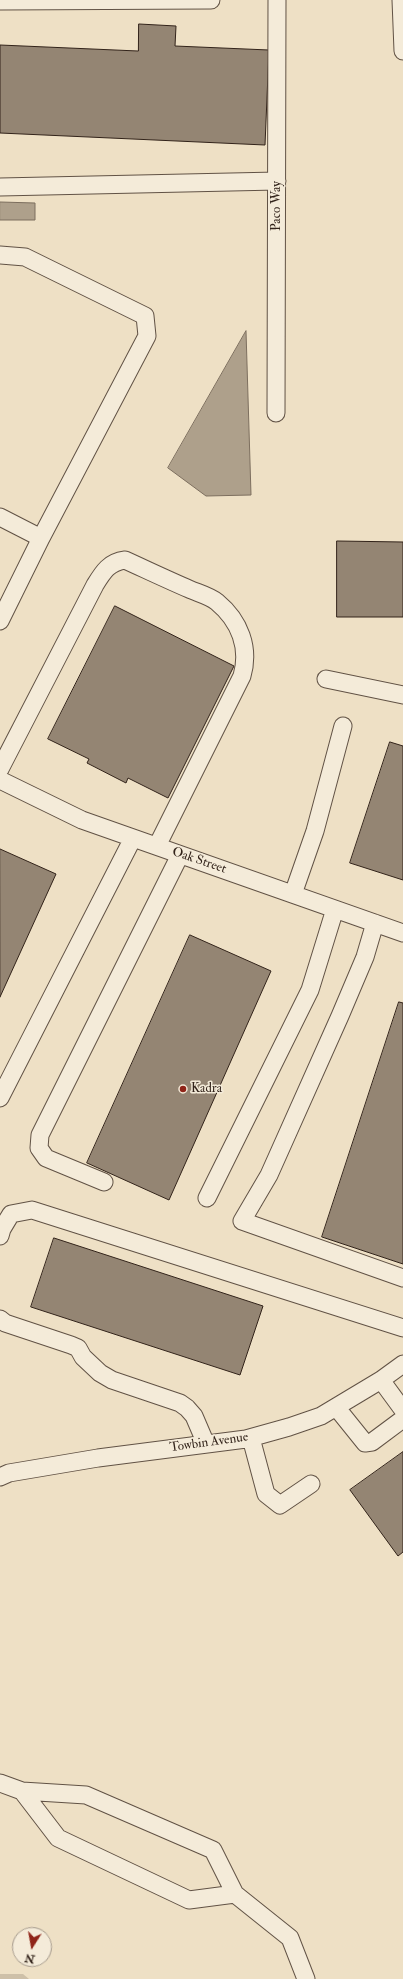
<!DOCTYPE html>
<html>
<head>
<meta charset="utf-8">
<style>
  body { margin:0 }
  #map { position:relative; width:403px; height:1979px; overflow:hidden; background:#eee0c5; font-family:"IM FELL Double Pica",serif }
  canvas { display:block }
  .north { position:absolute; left:12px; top:1927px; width:40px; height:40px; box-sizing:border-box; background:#f4ebd9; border:1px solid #a69b8d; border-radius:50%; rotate:191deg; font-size:11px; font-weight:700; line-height:16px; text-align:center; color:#32231a }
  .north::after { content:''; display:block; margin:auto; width:14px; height:18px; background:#8f2418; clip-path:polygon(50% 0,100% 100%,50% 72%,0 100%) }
</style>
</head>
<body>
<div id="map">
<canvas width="403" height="1979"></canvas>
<div class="north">N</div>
</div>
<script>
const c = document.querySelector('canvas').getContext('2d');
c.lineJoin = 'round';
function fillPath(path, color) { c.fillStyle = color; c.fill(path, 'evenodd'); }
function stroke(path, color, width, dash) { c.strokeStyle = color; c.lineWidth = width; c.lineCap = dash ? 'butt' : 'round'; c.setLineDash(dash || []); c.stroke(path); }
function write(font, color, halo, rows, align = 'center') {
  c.font = font + ' "IM FELL Double Pica",serif'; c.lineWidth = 3; c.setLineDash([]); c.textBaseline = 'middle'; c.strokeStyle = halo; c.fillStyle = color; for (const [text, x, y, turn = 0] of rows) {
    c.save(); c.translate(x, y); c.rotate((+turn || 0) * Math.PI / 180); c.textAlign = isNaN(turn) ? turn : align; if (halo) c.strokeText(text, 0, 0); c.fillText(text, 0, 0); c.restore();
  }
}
fillPath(new Path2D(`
  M0,1974h23l6,5h-29z`), '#cec0a8');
const water = new Path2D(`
  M0,202l35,1v17h-35z
  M246,331l5,164 -45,1 -38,-28z`);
fillPath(water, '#aea08b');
stroke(water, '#7c6e5e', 1);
const building = new Path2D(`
  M139,24l37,2 -1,20 94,4 -4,95 -265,-12v-88l138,6z
  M337,541l66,1v75h-66z
  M115,606l119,60 -66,132 -40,-20 -2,5 -39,-20 2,-4 -41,-20z
  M390,742l13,4v134l-53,-17z
  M0,849l56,25 -56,123z
  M190,935l81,36 -102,229 -82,-37z
  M399,1002l4,1v261l-81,-27z
  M54,1238l209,68 -23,69 -209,-68z
  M403,1452v100l-5,4 -48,-66z`);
fillPath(building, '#948573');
stroke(building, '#32231a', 1);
const minor = new Path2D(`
  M401,0l2,51
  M0,1l211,-1
  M0,187l277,-6
  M0,255l25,2 120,59 2,20 -106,202 -41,83
  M276,413l1,-413
  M0,517l41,21
  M326,679l77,16
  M0,769l95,-184c8,-13 14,-23 30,-25 22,10 43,20 64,29 9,4 21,7 28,13 23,19 33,46 25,74l-85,170
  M0,780l82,40 321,113
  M293,894l22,-63 28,-105
  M375,923l-10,34 -25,59 -71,159 -27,46 161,57
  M0,1098l133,-260
  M104,1182l-58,-24 -7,-10 1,-13 140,-280
  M207,1198l103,-208 25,-81
  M0,1236l2,-7 9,-15 21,-4 371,118
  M0,1319l5,4 66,22 7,3 5,9 17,16 12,7 68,23 7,5 7,8 12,28
  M381,1380l22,30
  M336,1407l29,36 7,-1 31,-23
  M251,1438l15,56 14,11 31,-21
  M0,1477l9,-4 89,-15 148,-19 43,-12 32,-11 60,-36 22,-16
  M0,1783l22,8 64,4 127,55 22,44 55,44 16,41
  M22,1791l36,47 131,62 46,-6`);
stroke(minor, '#615245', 19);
stroke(minor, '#f4ebd9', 17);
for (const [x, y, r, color] of [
  [183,1089,4,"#8f2418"]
]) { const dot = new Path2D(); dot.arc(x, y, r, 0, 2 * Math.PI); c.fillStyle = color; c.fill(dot); stroke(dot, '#f4ebd9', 1.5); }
write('13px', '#32231a', '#f4ebd9', [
  ["Paco Way",277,206,-90],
  ["Oak Street",199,861,19],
  ["Towbin Avenue",209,1443,-8]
]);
write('13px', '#32231a', '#f4ebd9', [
  ["Kadra",191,1089]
], 'left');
</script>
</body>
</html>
